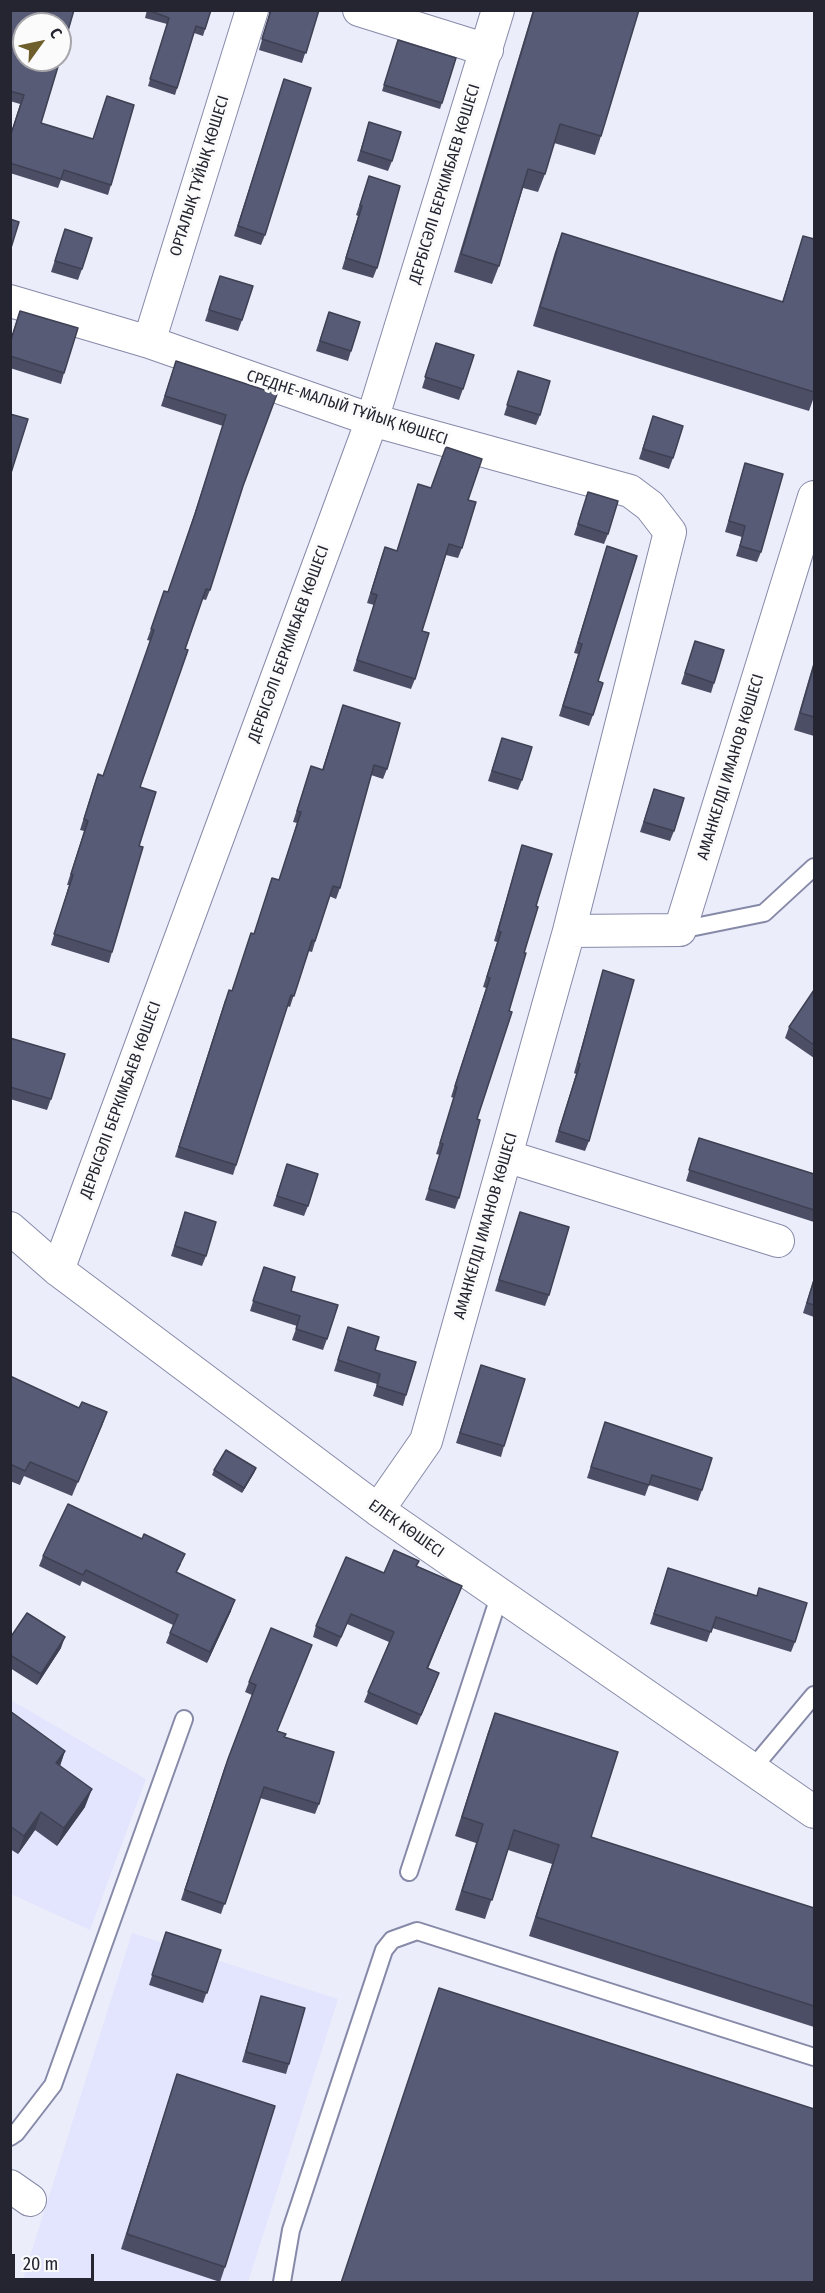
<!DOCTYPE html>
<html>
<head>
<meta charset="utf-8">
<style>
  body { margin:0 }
  #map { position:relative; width:825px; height:2293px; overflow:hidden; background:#ebedfa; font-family:"Fira Sans Condensed",sans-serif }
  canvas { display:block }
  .frame { position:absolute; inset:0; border:12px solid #242531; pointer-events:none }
  .north { position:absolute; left:12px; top:12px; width:60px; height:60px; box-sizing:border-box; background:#fbfbfb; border:2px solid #a5a5aa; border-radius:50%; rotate:57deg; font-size:16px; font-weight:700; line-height:24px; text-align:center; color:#242531 }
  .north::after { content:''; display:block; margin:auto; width:21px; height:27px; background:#6d5e2b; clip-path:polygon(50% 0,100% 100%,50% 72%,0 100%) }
  .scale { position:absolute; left:12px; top:2254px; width:82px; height:27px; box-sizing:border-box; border:3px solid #242531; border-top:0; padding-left:8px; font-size:18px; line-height:21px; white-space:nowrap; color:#242531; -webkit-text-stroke:4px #fbfbfb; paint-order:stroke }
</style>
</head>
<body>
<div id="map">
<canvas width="825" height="2293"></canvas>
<div class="frame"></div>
<div class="north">С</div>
<div class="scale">20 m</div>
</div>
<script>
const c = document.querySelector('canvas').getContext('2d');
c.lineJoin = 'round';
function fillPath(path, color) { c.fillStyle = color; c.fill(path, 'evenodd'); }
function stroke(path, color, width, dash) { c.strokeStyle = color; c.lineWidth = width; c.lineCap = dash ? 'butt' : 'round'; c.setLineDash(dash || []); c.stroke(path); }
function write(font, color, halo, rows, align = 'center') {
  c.font = font + ' "Fira Sans Condensed",sans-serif'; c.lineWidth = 6; c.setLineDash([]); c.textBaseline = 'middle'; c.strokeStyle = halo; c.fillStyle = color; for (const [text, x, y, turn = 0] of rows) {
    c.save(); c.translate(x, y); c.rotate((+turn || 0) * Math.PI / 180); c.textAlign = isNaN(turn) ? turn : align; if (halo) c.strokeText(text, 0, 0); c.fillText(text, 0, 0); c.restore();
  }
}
fillPath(new Path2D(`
  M11,1700l135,79 -56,151 -79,-36z
  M132,1933l206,66 -90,283h-226z`), '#e2e5fd');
const lane = new Path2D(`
  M680,930l84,-17 50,-46
  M752,1769l62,-74
  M409,1872l91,-278
  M10,2137l6,-4 37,-48 131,-366
  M282,2282l9,-52 93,-280 8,-10 25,-9 397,126`);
const street = new Path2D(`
  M359,10l128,40
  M10,301l139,41 223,78 258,71 20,15 20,26 -101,399 -143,510 -48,69
  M149,342l103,-332
  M569,931l111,-1 134,-433
  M506,1156l272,85
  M10,1228l48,42 320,240 436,302
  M58,1270l314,-850 126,-410
  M10,2186l20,14`);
stroke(lane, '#868aa8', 20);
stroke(street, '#868aa8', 34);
stroke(lane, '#fff', 16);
stroke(street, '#fff', 32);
fillPath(new Path2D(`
  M10,10h64l-33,113 70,62 -3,10 -47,-15 -3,8 -48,-15v-37l10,-32 -10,-3z
  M147,10h64l-8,26 -9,-3 -19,62 -27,-9 19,-62 -22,-6z
  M269,10h50l-17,53 -43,-13 10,-35z
  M533,10h106l-38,126 -6,19 -41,-12 -9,31 -7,18 -15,-4 -24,78 -7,18 -38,-12z
  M398,40l58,18 -16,51 -58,-18z
  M284,79l-19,156 -4,10 -27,-9z
  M369,122l23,39 -4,10 -31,-10z
  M369,176l8,92 -4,10 -31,-9 16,-53 -2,-1z
  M65,229l17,40 -4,11 -27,-8z
  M562,233l220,69 21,-66 11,3v158l-5,14 -276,-85 22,-74z
  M220,276l22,44 -4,11 -33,-10z
  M20,311l44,62 -3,11 -51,-16v-27z
  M329,312l22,39 -3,10 -32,-10z
  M436,343l27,46 -4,11 -37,-12z
  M176,361l101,33 -35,94 -32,102 -4,10 -4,-1 -62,188 -1,59 -27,106 -3,11 -58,-18 18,-60h-2l17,-54 -4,-1 14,-45 4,-11 5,2 48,-135 -4,-1 14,-39 7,-9 23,-68 32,-98 -62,-20z
  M518,371l22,44 -4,10 -32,-10z
  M653,416l20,42 -4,11 -30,-10z
  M745,463l16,89 -4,10 -21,-6 6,-19 -17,-5z
  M418,484l50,16 -6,48 -4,10 -12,-3 -24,76 -7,48 -4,10 -58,-18 21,-66 -7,-2 14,-45 4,-11 12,4z
  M588,492l20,42 -4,10 -30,-9z
  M607,546l-9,135 -5,34 -4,11 -30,-10 19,-62 -4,-1z
  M695,641l19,42 -3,10 -30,-9z
  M814,661v75l-20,-6z
  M343,705l44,64 -4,10 -12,-4 -31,113 -4,11 -7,-3 -17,56 -4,-1 -18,56 -3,-1 -54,169 -58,-18 50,-157 7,-9 19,-58 3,1 18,-56 7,2 18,-57 -4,-1 18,-56 11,4z
  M502,738l20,42 -4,10 -30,-9z
  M654,789l20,42 -4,10 -30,-9z
  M522,845l14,61 -12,47 -47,166 -18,79 -4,11 -30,-9 15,-45 -4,-1 18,-56 -3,-1 35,-109 -3,-1 14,-45 -3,-1z
  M603,970l-14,171 -4,10 -30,-9 21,-68 -2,-1 26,-92z
  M814,990v68l-29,-20 4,-11z
  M10,1038l41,61 -4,11 -37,-11z
  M699,1138l115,36v48l-128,-41z
  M287,1164l21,42 -4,10 -31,-10z
  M185,1212l21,44 -4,10 -31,-10z
  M520,1212l29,83 -4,11 -50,-15z
  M264,1267l27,24 36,48 -4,11 -31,-10 5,-14 -47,-15z
  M814,1278v39l-11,-4z
  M348,1327l27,23 31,45 -3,11 -30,-10 4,-12 -43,-13z
  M481,1365l23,81 -3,11 -45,-14z
  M10,1376l69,32 28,4 -35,84 -48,-20 -4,9 -10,-4z
  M605,1422l97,68 -4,11 -49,-16 -4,11 -58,-18z
  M256,1468l-2,5 -12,20 -30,-18 2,-5z
  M43,1556l138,8 -4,8 54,39 -24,52 -41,-20 7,-18 -91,-44 -2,5 -41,-20z
  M417,1566l45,20 -34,83 7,15 -18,41 -53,-23 25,-60 -42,-18 -10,23 -24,-10 3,-11 68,-53z
  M668,1568l127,74 -4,10 -79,-24 -5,14 -57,-18z
  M10,1638l51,10 -24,37 -27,-17z
  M312,1645l-35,86 7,6 35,67 -4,10 -55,-16 -39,116 -40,-14 43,-131 28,-74 -7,-3 4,-10z
  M10,1711l55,40 -5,14 25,42 -28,39 -22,-16 -17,24 -8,-5z
  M495,1713l96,124 223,71v119l-285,-91 23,-72 -44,-14 -23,69 -30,-9 21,-67 -21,-7 33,-104z
  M166,1932l55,18 -18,53 -54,-18z
  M439,1988l375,295h-473z
  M261,1996l28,68 -3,10 -44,-12z
  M177,2074l48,193 -5,15 -99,-33z`), '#4c4e65');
fillPath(new Path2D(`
  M107,1412l-5,14 -30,70 6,-14z
  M256,1468l-2,5 -12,20 2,-5z
  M235,1600l-4,11 -24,52 3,-11z
  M65,1637l-4,11 -24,37 4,-11z
  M65,1751l-6,18 -3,-6z
  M92,1789l-7,18 -28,39 7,-18z
  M41,1812l-6,18 -17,24 6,-18z`), '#3e4053');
const building = new Path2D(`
  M11,10h63l-14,48v-34h-36v36h36l-19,63 52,16 14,-43 27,9 -23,80 -47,-15 -3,9 -51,-16v-26l14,-42 -14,-4z
  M148,10h63l-6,19 -9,-3 -19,62 -27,-9 19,-61z
  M271,10h48l-13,43 -44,-14z
  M534,10h105l-38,126 -41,-12 -15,50 -17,-5 -29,97 -38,-12z
  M398,40l58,18 -14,45 -58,-18z
  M284,79l27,9 -46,147 -27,-9z
  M369,122l32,10 -9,29 -31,-10z
  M369,176l31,10 -23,82 -31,-10 16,-52 -2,-1z
  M10,219l9,3 -9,29z
  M65,229l27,9 -10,31 -27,-8z
  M562,233l221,69 20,-66 11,3v153l-274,-85z
  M220,276l33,10 -11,34 -33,-10z
  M20,311l58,17 -14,45 -54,-17v-13z
  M329,312l31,10 -9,29 -31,-10z
  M436,343l38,12 -11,34 -38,-12z
  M176,361l101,33 -34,92 -33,104 -4,-1 -21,60 3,1 -48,137 16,5 -17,54 4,1 -31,105 -58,-18 19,-59 -2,-1 17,-53 -4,-2 14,-45 5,2 51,-146 -3,-1 13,-38 4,1 27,-78 31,-99 -61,-19z
  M518,371l32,10 -10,34 -33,-10z
  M10,414l18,5 -18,57z
  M653,416l30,10 -10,32 -30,-9z
  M446,447l36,12 -14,41 8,2 -14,46 -13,-4 -27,87 7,2 -14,46 -58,-19 20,-65 -6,-2 14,-46 12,4 21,-67 13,4z
  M745,463l38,11 -22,78 -21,-6 5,-20 -16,-5z
  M588,492l30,9 -10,33 -30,-10z
  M607,546l30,10 -39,125 5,2 -10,32 -30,-9 19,-62 -4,-1z
  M695,641l29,9 -10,33 -29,-10z
  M814,665v52l-14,-4z
  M343,705l57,18 -13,46 -13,-4 -34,123 -7,-2 -18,55 -3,-1 -18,56 -3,-1 -55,170 -57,-18 50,-157 3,1 19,-58 3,1 18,-56 7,2 22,-68 -4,-1 14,-45 12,4z
  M502,738l30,9 -10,33 -30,-9z
  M654,789l30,9 -10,33 -30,-9z
  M522,845l30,9 -16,52 2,1 -14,46h2l-17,58 3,1 -35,107 3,1 -21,78 -30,-9 14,-45 -3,-1 17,-56 -2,-1 35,-108 -3,-1 14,-45 -3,-1z
  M603,970l31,10 -45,161 -30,-10 21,-67 -2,-1z
  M814,990v55l-25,-18z
  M10,1038l55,16 -14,45 -41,-12z
  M699,1138l115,36v36l-125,-40z
  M287,1164l31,10 -10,32 -31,-10z
  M185,1212l31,10 -10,34 -31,-10z
  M520,1212l49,15 -20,68 -50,-15z
  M264,1267l31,10 -4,14 47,14 -11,34 -31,-10 4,-13 -47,-15z
  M814,1280v25l-7,-2z
  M348,1327l31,10 -4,13 41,12 -10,33 -29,-9 3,-12 -42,-14z
  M481,1365l44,14 -21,67 -44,-13z
  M10,1376l69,32 3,-6 25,10 -29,70 -48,-20 -5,9 -15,-7z
  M605,1422l107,36 -10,32 -50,-15 -3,10 -58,-18z
  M226,1450l30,18 -12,20 -30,-18z
  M68,1504l74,35 2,-5 41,20 -9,18 59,28 -25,52 -40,-19 8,-18 -92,-45 -3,5 -40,-19z
  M394,1550l25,11 -3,5 46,20 -35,82 12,5 -18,42 -53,-23 26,-60 -43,-18 -10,23 -25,-11 30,-69 38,16z
  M668,1568l89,28 2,-8 48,15 -12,39 -79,-25 -5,15 -57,-18z
  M27,1613l38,24 -24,37 -31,-19v-17z
  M271,1628l41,17 -35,86 9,3 -2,3 50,15 -15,52 -55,-17 -39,117 -40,-14 43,-131 28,-74 -7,-3z
  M10,1711l55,40 -9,12 36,26 -28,39 -23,-16 -17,24 -14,-10z
  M495,1713l123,39 -27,85 223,71v98l-278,-89 23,-72 -45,-15 -22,70 -30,-9 21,-67 -21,-7z
  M166,1932l55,18 -14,43 -55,-18z
  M439,1988l375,121v174h-473z
  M261,1996l44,12 -16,56 -43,-12z
  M177,2074l98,32 -50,161 -98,-33z`);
fillPath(building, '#585b76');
stroke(building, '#3e4053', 1.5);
write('16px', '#242531', '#fbfbfb', [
  ["ОРТАЛЫҚ ТҰЙЫҚ КӨШЕСІ",200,176,-73],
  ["ДЕРБІСӘЛІ БЕРКІМБАЕВ КӨШЕСІ",445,184,-73],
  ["СРЕДНЕ-МАЛЫЙ ТҰЙЫҚ КӨШЕСІ",347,408,18],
  ["ДЕРБІСӘЛІ БЕРКІМБАЕВ КӨШЕСІ",289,644,-70],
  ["АМАНКЕЛДІ ИМАНОВ КӨШЕСІ",731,767,-73],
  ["ДЕРБІСӘЛІ БЕРКІМБАЕВ КӨШЕСІ",121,1100,-70],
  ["АМАНКЕЛДІ ИМАНОВ КӨШЕСІ",486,1226,-74],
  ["ЕЛЕК КӨШЕСІ",406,1529,35]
]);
</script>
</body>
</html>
